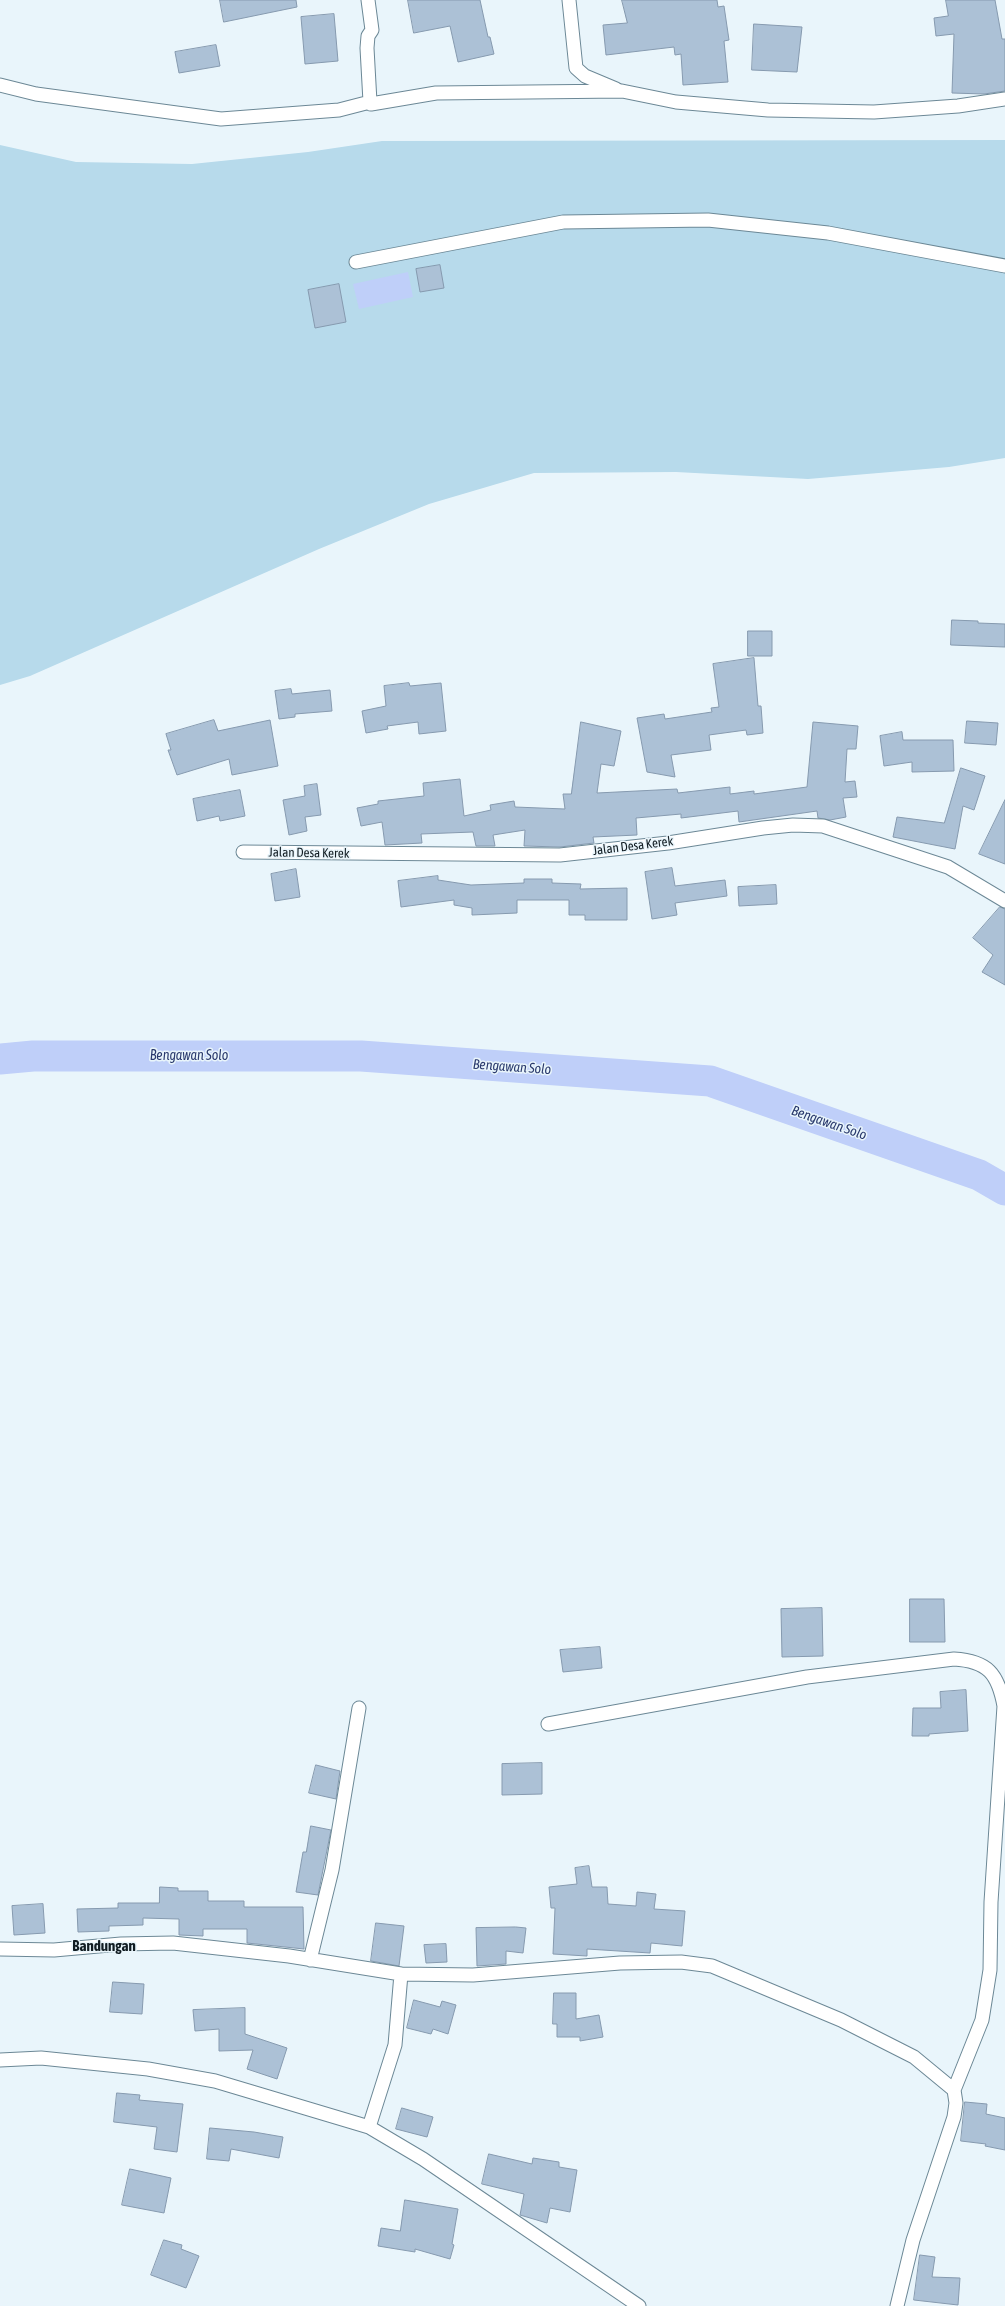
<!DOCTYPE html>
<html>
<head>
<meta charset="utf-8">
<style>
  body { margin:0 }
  canvas { display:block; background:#e9f5fb }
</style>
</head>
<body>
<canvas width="1005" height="2306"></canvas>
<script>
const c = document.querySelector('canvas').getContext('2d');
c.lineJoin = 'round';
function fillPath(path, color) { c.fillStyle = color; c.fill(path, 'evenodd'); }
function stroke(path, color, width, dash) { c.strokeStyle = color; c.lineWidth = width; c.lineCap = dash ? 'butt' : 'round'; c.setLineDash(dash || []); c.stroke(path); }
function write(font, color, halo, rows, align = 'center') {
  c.font = font + ' "Asap Condensed",sans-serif'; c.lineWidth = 3; c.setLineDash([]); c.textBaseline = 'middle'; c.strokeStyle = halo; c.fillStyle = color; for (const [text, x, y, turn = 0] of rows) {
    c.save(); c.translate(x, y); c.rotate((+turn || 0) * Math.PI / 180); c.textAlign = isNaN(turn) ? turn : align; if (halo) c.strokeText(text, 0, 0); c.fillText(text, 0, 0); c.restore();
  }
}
fillPath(new Path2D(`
  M1005,140v318l-56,9 -141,12 -132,-7 -142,1 -105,31 -110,45 -289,127 -30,9v-540l76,17 116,2 116,-12 74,-11z`), '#b7daeb');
fillPath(new Path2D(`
  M408,272l5,25 -54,12 -6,-25z`), '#bfcff9');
stroke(new Path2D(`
  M0,1059l33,-3h328l349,25 269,94 26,15`), '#bfcff9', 31);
const building = new Path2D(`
  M220,0h76l1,7 -73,15z
  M408,0h72l8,37h2l4,17 -36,8 -8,-36 -36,7z
  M622,0h95l1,7 6,-1 5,34 -5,1 4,41 -45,3 -2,-31 -6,1 -1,-8 -68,8 -3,-30 24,-2z
  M946,0h49l7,39h3v52l-21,3 -32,-1 2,-59 -18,2 -2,-18 14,-2z
  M334,14l4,47 -33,3 -4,-47z
  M754,24l48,3 -5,45 -45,-2z
  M216,45l4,21 -41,7 -4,-21z
  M440,265l4,23 -24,4 -4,-23z
  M339,284l7,38 -31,6 -7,-38z
  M952,620l26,1v2l27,1v23l-54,-2z
  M748,631h24v25h-24z
  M754,658l4,48h3l2,27 -16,2 -1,-5 -37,5 2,15 -40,5 4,22 -28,-5 -10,-54 27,-4 1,5 47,-7 -1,-4 8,-1 -6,-43z
  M409,683l1,3 31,-3 5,48 -27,3 -1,-12 -31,4 1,3 -22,4 -4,-22 24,-5 -2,-20z
  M291,689l1,5 38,-4 2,21 -37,3v3l-16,2 -4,-28z
  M214,720l4,11 52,-11 8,46 -46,9 -3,-16 -52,16 -9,-25h3l-5,-16z
  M967,721l31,2 -2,22 -31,-2z
  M581,722l40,9 -7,35 -13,-2 -4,29 80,-4 1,4 52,-6v7l24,-3v3l53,-7 6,-65 45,4 -2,23h-9l-2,33 10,-1 2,16 -14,1 3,19 -16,3 -12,-2 -1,-7 -78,11 -1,-11 -57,7v-4l-45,4 1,17 -44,2 1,6 -34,4 -36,-1 1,-16 -32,5 2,11h-19l-3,-14 -52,2 1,9 -37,2 -3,-23 -21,4 -4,-18 21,-4v-3l46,-5 -1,-13 37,-4 4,37 27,-6 -1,-5 24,-4 1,6 50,2 -2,-15h8z
  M902,732l1,8h50l1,31 -42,1v-10l-28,4 -4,-30z
  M961,768l24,8 -11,34 -11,-4 -8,43 -62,-12 4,-20 47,6z
  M317,784l4,31 -16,2 2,14 -18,4 -6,-35 22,-4 -1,-10z
  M240,790l5,26 -25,5 -1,-5 -22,5 -4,-22z
  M1005,800v64l-26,-10z
  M672,868l3,18 50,-6 2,16 -52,7 2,12 -25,4 -7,-47z
  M296,869l4,28 -25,4 -4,-27z
  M438,876v4l33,5 53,-2v-4h28v4l29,1 -1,5 47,-1v32h-42v-5h-16v-15h-52v13l-45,2v-7l-18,-3v-5l-53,7 -3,-26z
  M776,885l1,19 -38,2 -1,-19z
  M1000,907l5,2v76l-23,-13 11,-17 -20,-17z
  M910,1599h34l1,43h-35z
  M822,1608l1,48 -41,1 -1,-48z
  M600,1647l2,21 -39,4 -3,-22z
  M966,1690l2,41 -39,3v2h-17l1,-28h28l-1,-16z
  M542,1763v31l-40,1v-31z
  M316,1765l24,6 -4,28 -27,-6z
  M311,1826l20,4 -13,65 -22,-3 7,-40h3z
  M589,1866l3,21h15l1,17 28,2 1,-14 19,2 -2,15 31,2 -3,35 -31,-3 -1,10 -63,-4v7l-34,-2 2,-46h-4l-2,-21 28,-3 -2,-16z
  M160,1887l18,1v3h30v10h36v6h59l1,42 -57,-6v-14h-44v7l-24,-1v-16l-36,-1v7l-34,1v5l-31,1 -1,-23 41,-1v-5h41z
  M43,1904l2,29 -31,2 -2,-29z
  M376,1923l28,3 -5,40 -28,-5z
  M516,1927l10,1 -3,25 -17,-2v13l-29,2 -1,-38z
  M446,1944l1,18 -21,1 -2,-18z
  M113,1982l31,2 -2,30 -32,-2z
  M554,1993h22v26l23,-4 4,22 -23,4v-4h-23v-13h-4z
  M414,2000l26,7 2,-6 14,4 -8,29 -15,-5 -2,5 -24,-6z
  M245,2008v26l42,14 -10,31 -30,-10 6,-19 -34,1v-22l-24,2 -2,-21z
  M117,2093l23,2 -1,5 44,4 -6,48 -23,-3 3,-22 -43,-5z
  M965,2102l22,2 -1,10 19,4v32l-20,-4 1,-2 -25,-3z
  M402,2108l31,9 -6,20 -31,-8z
  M210,2128l44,4 29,5 -4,21 -48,-9 -2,12 -22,-2z
  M489,2154l43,10 1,-6 26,4v5l18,3 -7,42 -20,-4 -3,15 -27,-8 4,-21 -42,-10z
  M130,2169l41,9 -7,35 -42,-8z
  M405,2200l53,9 -6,35 2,1 -4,14 -35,-10v3l-37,-6 3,-18 19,3z
  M164,2240l18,5 -1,4 18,7 -13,32 -35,-13z
  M920,2255l15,2 -3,20 28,1 -2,27 -44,-5z`);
fillPath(building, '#acc1d6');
stroke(building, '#869aaf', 1);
const minor = new Path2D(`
  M368,0l4,30 -4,6 -1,12 3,54
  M569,0l7,68 9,8 31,13
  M0,85l36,9 185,25 118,-9 31,-8 1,2 65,-11 186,-2 54,11 92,8 106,2 84,-6 47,-7
  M356,262l207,-40 145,-2 120,13 177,33
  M243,852l317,3 108,-12 95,-15 30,-3 30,1 125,41 57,34
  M548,1724l259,-47 147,-18c34,2 44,15 50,47l-13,196 -1,68 -8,50 -28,70
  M0,1949l54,1 67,-6 52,-1 116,13 112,18 -6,71 -26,82
  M310,1960l22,-90 27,-162
  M401,1974l72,1 147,-12 61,-1 31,4 129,54 73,37 40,33 2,13 -2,14 -41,123 -16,66
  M0,2060l41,-2 107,11 67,12 154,46 54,32 216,147`);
stroke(minor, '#6c8896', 15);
stroke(minor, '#fff', 13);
write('13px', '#111c22', '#e9f5fb', [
  ["Jalan Desa Kerek",633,846,-7],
  ["Jalan Desa Kerek",309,853,1]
]);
write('italic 14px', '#2a3a6d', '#e9f5fb', [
  ["Bengawan Solo",189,1056],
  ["Bengawan Solo",512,1067,4],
  ["Bengawan Solo",829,1123,19]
]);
write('bold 15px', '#111c22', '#e9f5fb', [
  ["Bandungan",104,1946]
]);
</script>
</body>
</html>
